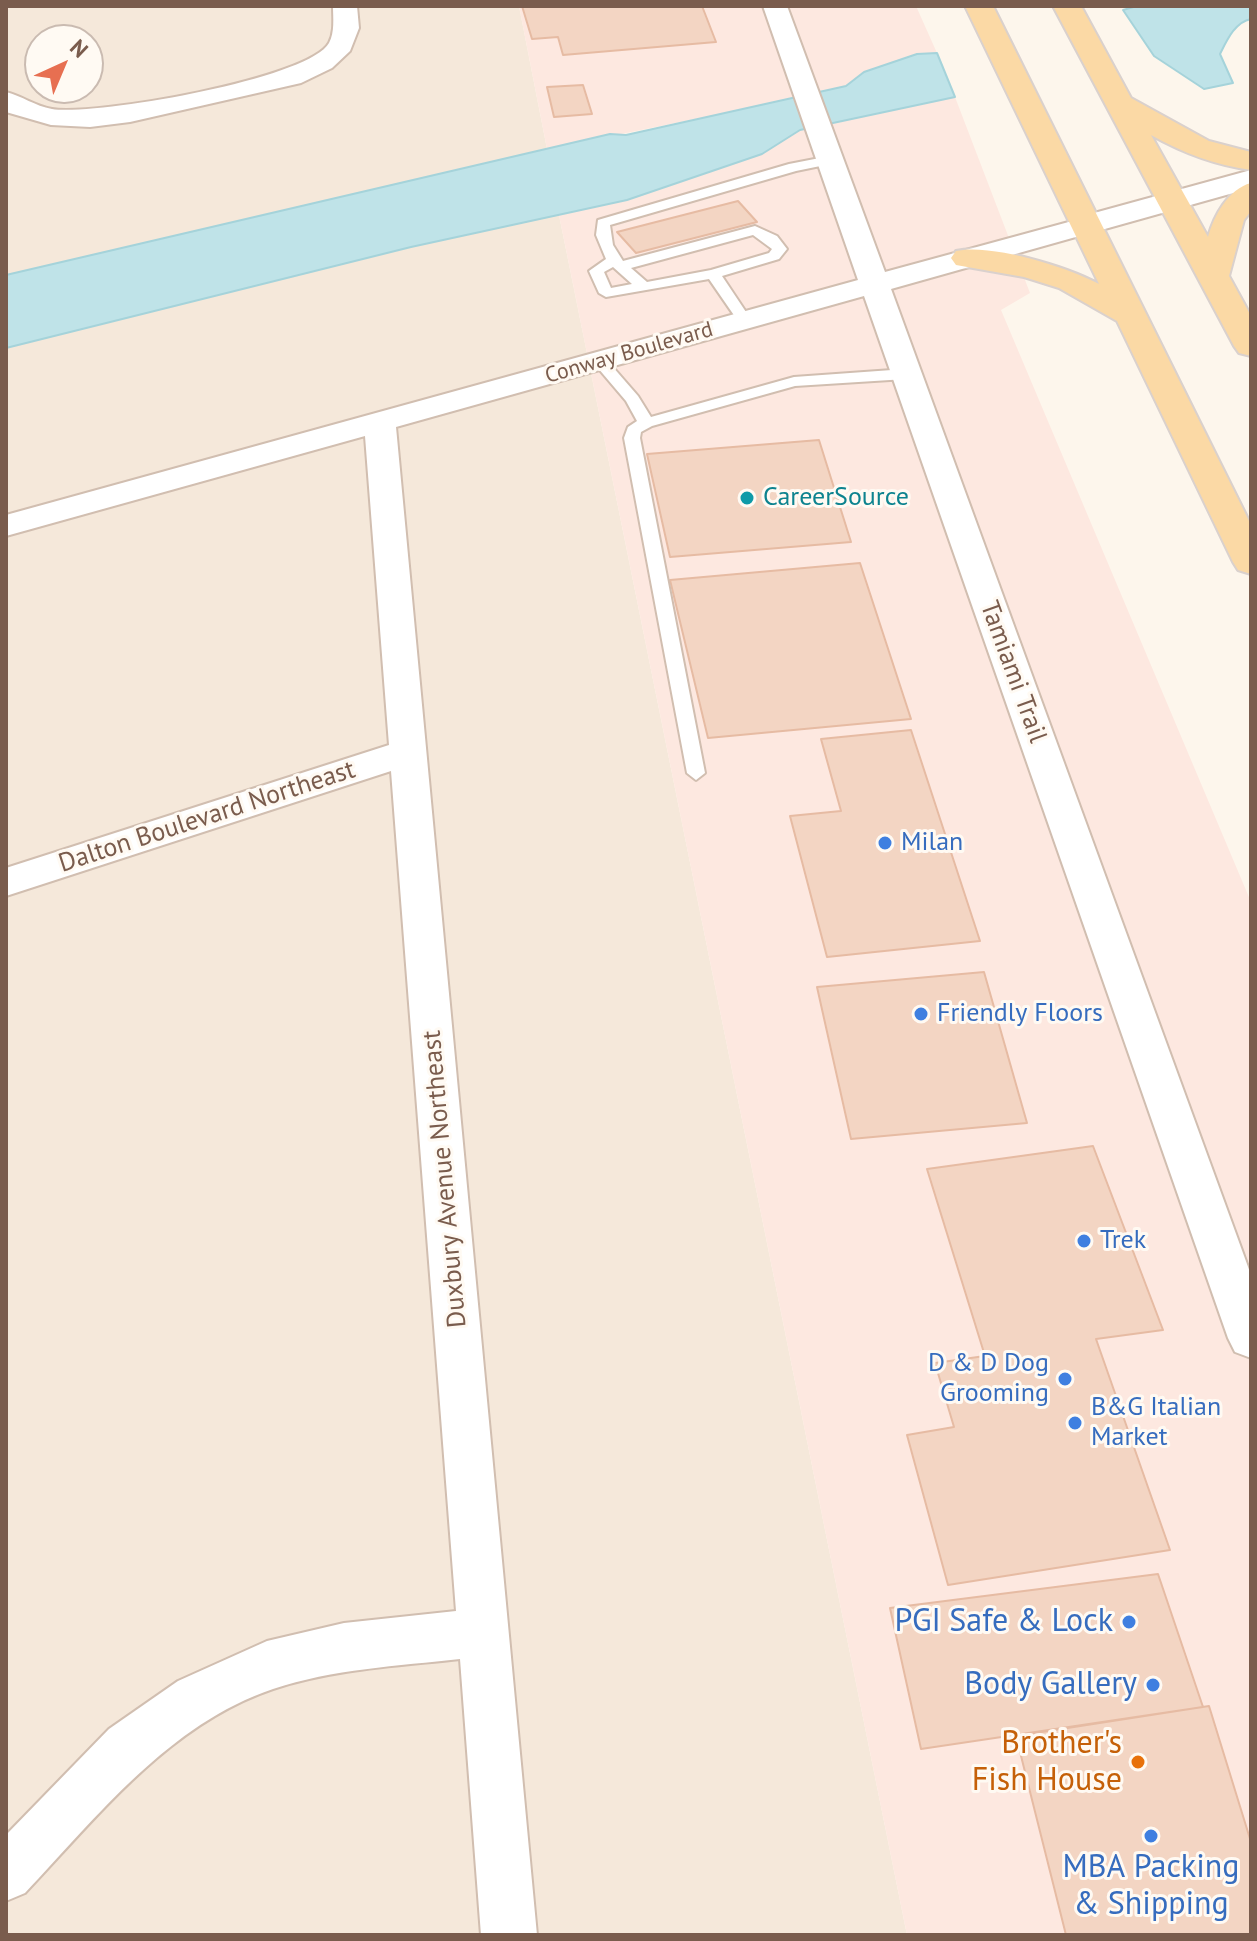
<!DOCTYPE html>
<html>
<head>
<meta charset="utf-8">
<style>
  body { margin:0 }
  #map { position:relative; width:1257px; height:1941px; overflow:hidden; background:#fdf6ec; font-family:"PT Sans",sans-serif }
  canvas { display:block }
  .frame { position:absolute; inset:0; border:8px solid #7a5c4d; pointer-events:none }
  .north { position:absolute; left:24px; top:24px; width:80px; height:80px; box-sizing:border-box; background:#fffaf3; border:2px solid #cabbb1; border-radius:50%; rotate:44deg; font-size:22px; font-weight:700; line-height:32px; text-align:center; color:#7a5c4d }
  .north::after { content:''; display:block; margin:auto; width:28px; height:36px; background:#e76f51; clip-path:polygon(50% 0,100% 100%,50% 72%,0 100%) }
</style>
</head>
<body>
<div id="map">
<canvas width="1257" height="1941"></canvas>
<div class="frame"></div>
<div class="north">N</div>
</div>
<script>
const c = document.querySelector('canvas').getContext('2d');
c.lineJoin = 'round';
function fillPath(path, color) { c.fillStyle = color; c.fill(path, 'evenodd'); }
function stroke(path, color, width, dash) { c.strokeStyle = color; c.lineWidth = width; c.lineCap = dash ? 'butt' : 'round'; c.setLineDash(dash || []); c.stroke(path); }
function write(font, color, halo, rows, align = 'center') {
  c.font = font + ' "PT Sans",sans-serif'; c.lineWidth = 6; c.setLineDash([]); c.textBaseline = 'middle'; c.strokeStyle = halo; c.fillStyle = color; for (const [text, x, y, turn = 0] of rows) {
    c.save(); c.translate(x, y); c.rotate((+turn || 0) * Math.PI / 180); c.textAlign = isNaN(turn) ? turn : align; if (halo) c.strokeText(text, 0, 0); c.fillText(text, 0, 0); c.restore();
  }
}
fillPath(new Path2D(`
  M6,6h513l28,143 -541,126zM40,40h48v48h-48z
  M559,215l348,1720h-901v-1587l405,-101z`), '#f5e8da');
fillPath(new Path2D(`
  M519,6h397l21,47 -20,1 -53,18 -18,14 -56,14 -243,49z
  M955,97l75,196 -29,17 250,592v1033h-344l-348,-1720 68,-15 135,-46 38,-24z`), '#fde8e0');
const water = new Path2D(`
  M1137,6h114v13c-16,3 -24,21 -31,35l13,29 -29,6 -50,-33 -31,-46z
  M937,53l18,44 -155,33 -38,24 -135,46 -216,47 -405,101v-73l604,-141 16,1 220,-49 18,-14 53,-18z`);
fillPath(water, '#bfe3e8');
stroke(water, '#a5d3da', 2);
const building = new Path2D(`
  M522,6h180l14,36 -153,13 -5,-18 -26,2z
  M583,85l9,29 -38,3 -7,-30z
  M738,201l19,21 -121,31 -19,-21z
  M819,440l32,102 -181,15 -23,-103z
  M860,563l51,156 -203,19 -38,-158z
  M911,730l69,211 -153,16 -37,-141 51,-5 -20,-72z
  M984,972l43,151 -176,16 -34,-152z
  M1093,1146l70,184 -67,9 74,211 -222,35 -41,-150 47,-8 -19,-64 50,-7 -58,-187z
  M1158,1574l45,133 -282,42 -31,-141z
  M1209,1706l42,136v93h-185l-50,-199z`);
fillPath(building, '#f3d5c3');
stroke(building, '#e6bba3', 2);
const service = new Path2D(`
  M830,156l7,4 -2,3 -39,8 -186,54 3,20 10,16 132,-35 22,10 10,13 -8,10 -57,17 30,45 -2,3h-10l-31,-45 -103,18 -7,-4 -10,-22 17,-12 -10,-24 2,-15 191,-56zM753,235l19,14 -3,4 -58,17 -64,12 -16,-14zM613,267l19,17 -21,4 -7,-16z
  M600,356l5,2 33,38 13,21 143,-40 112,-8 8,5 -8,5 -111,7 -143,40 -11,6 -1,6 65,335 -9,7 -9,-7 -63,-335 4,-11 9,-6 -11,-20 -34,-40z`);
const minor = new Path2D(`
  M333,6h24l2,22 -9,23 -18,17 -31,15 -171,39 -40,5 -39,-2 -45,-13v-20c16,4 29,14 46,17 43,7 257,-30 277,-66 6,-11 4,-25 4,-37z
  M763,6h24l98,266 202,-55 10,2 4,6 -4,6 -206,58 360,986v83l-16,-6 -7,-14 -364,-1042 -468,131 141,1508h-56l-21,-276c-62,7 -127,10 -187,30 -104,35 -175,127 -248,204l-19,8v-66l103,-106 69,-48 89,-40 77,-18 112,-12 -65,-840 -385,125v-28l383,-123 -24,-309 -359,100v-21l852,-235z`);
const tertiary = new Path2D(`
  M1251,170v18l-164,46 -11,-2 -5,-7 5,-7z`);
const primary = new Path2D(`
  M965,6h28l258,519v49l-13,-4 -5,-8 -116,-241 -58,-33 -35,-11 -68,-12 -5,-7 5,-7c34,-8 112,16 143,33z
  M1053,6h28l50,92 78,43 42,11v18c-36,-5 -68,-17 -100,-35l57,102c6,-21 20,-48 43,-54v28l-7,9 -15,56 22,40v40l-12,-3 -5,-7z`);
stroke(service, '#d1beb0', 4);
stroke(minor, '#d1beb0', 4);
stroke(tertiary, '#d1beb0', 4);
stroke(primary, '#dad1cd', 4);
fillPath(service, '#fff');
fillPath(minor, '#fff');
fillPath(tertiary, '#fff');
fillPath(primary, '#fbd9a5');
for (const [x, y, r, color] of [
  [747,498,8,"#0f9aa8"],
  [885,843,8,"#3f7fe0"],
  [921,1014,8,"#3f7fe0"],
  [1084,1241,8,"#3f7fe0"],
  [1065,1379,8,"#3f7fe0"],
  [1075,1423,8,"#3f7fe0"],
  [1129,1622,8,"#3f7fe0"],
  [1153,1685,8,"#3f7fe0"],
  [1138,1762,8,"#e8710a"],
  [1151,1836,8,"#3f7fe0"]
]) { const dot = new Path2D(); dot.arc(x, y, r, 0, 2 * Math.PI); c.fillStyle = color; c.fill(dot); stroke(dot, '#fffaf3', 3); }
write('22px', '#7a5c4d', '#fffaf3', [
  ["Conway Boulevard",629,353,-16]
]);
write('26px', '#0d838f', '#fffaf3', [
  ["CareerSource",763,498]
], 'left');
write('26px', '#7a5c4d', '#fffaf3', [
  ["Tamiami Trail",1013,672,70],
  ["Dalton Boulevard Northeast",207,817,-18],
  ["Duxbury Avenue Northeast",445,1179,-95]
]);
write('26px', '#366cbe', '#fffaf3', [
  ["Milan",901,843],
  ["Friendly Floors",937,1014],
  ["Trek",1100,1241],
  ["D & D Dog",1049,1364,"right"],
  ["Grooming",1049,1394,"right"],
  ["B&G Italian",1091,1408],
  ["Market",1091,1438]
], 'left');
write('32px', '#366cbe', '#fffaf3', [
  ["PGI Safe & Lock",1113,1622],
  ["Body Gallery",1137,1685],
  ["MBA Packing",1151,1868,"center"],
  ["& Shipping",1151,1905,"center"]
], 'right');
write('32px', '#c56008', '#fffaf3', [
  ["Brother's",1122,1744],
  ["Fish House",1122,1781]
], 'right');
</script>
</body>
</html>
